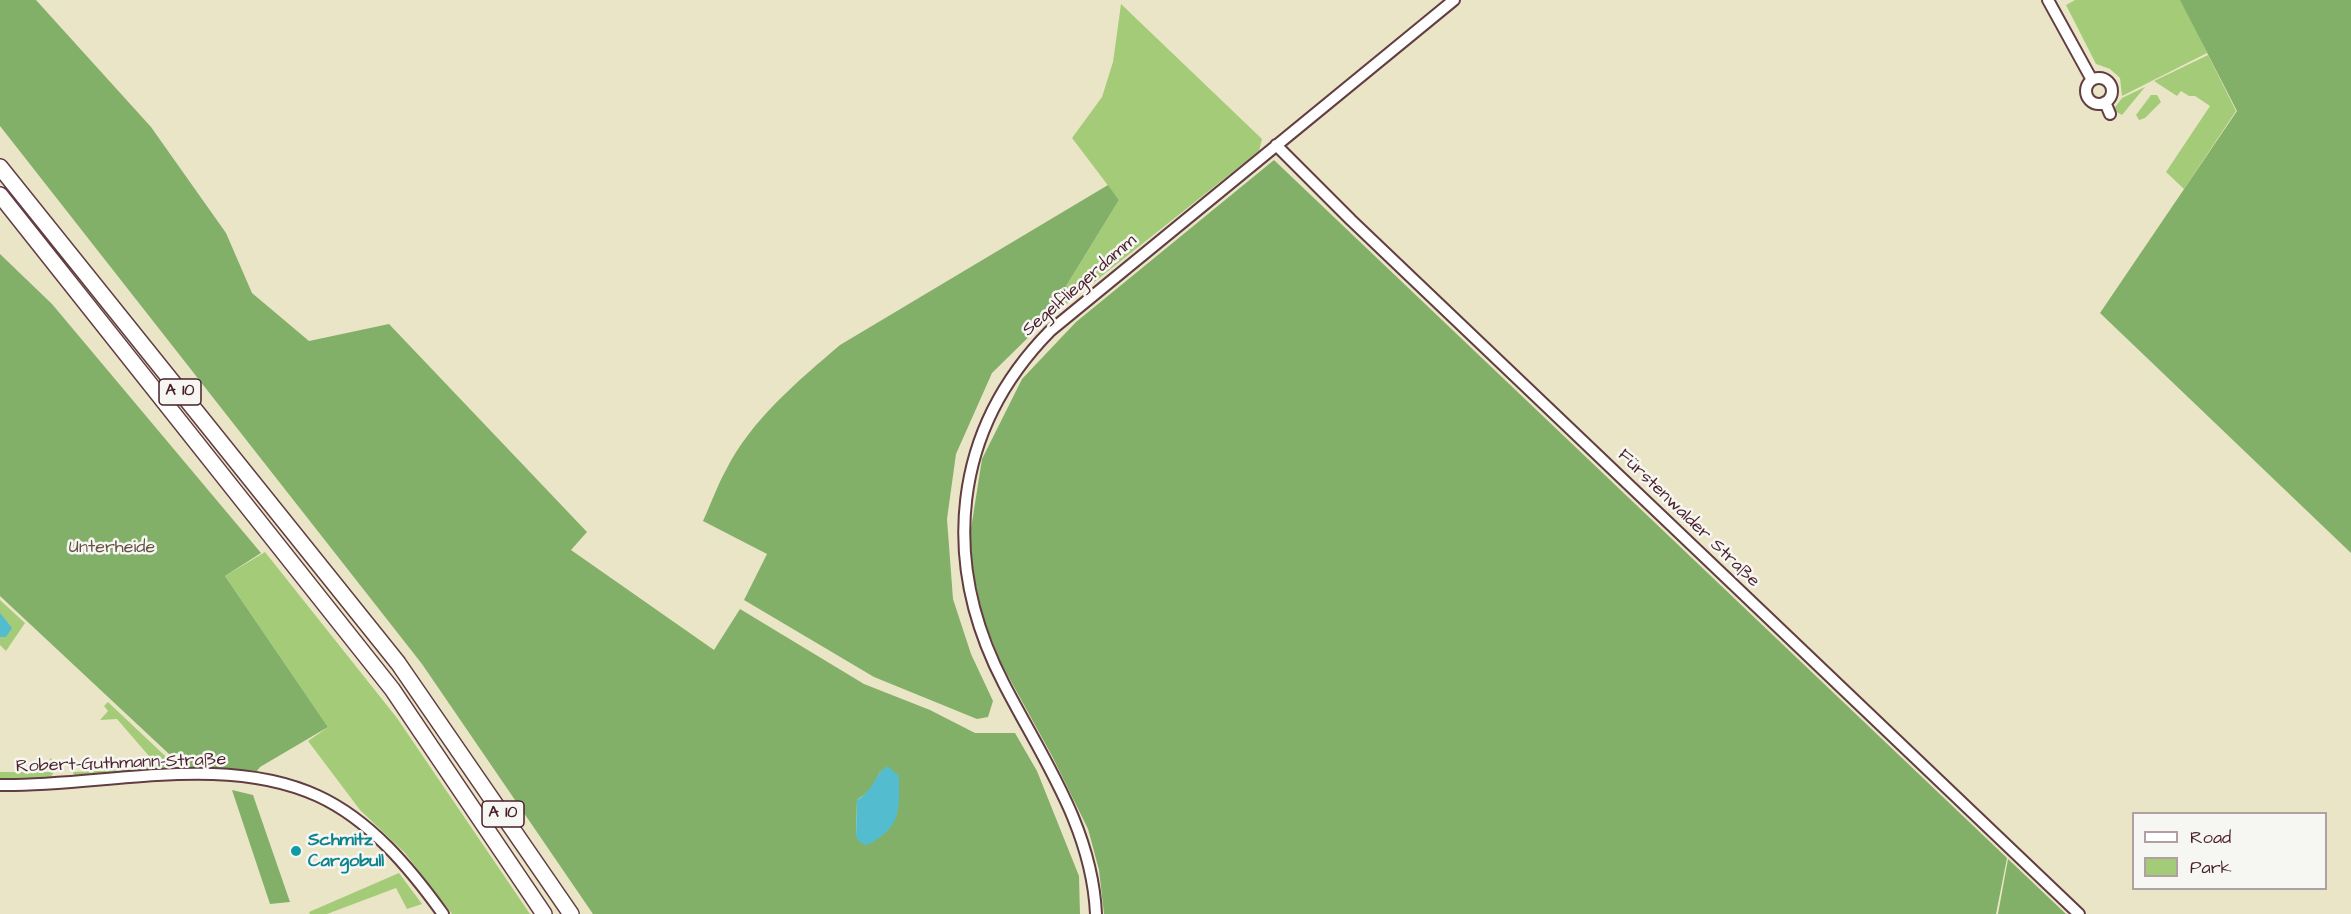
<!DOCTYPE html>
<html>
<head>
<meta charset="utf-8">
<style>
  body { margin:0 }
  #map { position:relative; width:2351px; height:914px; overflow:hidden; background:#ebe5c7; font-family:"Architects Daughter",sans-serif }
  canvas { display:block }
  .legend { position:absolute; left:2132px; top:812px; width:195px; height:78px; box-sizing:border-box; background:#f6f6f2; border:2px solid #b1a0a2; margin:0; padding:8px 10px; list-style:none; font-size:18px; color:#4a1f2b }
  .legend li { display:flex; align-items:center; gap:12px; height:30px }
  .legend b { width:30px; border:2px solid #b1a0a2 }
</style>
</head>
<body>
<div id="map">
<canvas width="2351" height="914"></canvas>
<ul class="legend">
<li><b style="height:8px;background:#fff"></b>Road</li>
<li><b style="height:16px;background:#a4cc78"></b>Park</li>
</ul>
</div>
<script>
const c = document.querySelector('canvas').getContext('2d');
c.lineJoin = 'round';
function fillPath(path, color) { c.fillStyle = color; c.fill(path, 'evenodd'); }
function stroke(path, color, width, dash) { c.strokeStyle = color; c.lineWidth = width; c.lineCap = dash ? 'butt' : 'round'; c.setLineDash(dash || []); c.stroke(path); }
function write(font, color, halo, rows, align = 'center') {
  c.font = font + ' "Architects Daughter",sans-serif'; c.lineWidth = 5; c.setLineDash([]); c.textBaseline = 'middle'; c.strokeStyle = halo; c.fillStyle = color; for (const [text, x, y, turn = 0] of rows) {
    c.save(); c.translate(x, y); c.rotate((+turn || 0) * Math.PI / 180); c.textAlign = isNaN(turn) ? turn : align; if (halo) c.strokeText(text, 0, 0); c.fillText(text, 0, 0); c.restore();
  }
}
fillPath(new Path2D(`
  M2075,0h106l26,53 -85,43 -2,-18 -10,-9 -14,-5 -30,-59z
  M1121,4l141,135 -3,12 -215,171 75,-122 -47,-62 30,-41 11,-35z
  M2208,55l28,56 -52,78 -18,-17 44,-66 -15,-10h-6l-8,-5 -4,5 -23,-15z
  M2145,87l-23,28 -9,-5 9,-12z
  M2151,95h6l4,7 -16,16 -6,2 -3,-5z
  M265,552l132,166 133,196h-78l-47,-61 -45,-43 -52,-69 20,-14 -103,-151z
  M0,600l25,23 -19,28 -6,-6z
  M108,702l72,68 -105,7 -2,-5 72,-3v-5l5,3 5,-4 -38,-44 -17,1 8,-9 -4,-5z
  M50,758l4,3v11l-4,6 -50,2v-8h50z
  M399,873l23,31 -15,5 -11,-21 -69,26h-17l-1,-2z`), '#a4cc78');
fillPath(new Path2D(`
  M0,0h36l115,127 75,106 26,60 57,48 80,-17 198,208 -16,18 143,100 26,-41 124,75 66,26 45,23h40l22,38 42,105 1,38h-487l-171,-250 -422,-538zM881,770l-25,67 1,-37 15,-11z
  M2180,0h171v553l-251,-240 137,-202z
  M1274,160l733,698 -11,56h-892l-5,-44 -11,-41 -36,-73 -51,-93 -18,-45 -10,-46 -3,-37 12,-76 40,-80 54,-57z
  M1108,185l11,15 -75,122 -52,51 -36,81 -9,65 6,80 18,55 22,47 -5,16 -11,2 -103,-42 -130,-77 23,-46 -64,-33c8,-17 14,-35 23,-51 25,-50 72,-89 114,-125z
  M0,254l52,50 209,249 -36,23 103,151 -68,40 -3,4 -73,-3 -184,-172z
  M232,790l21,5 37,107 -20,2z
  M2008,859l58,55h-68z`), '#83b068');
fillPath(new Path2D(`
  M0,613l12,15 -6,9h-6z
  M887,766l12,10c0,35 3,51 -32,69l-6,-2 -5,-6 1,-37c18,-11 17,-25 30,-34z`), '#53bdcf');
const minor = new Path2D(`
  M2048,0l44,80
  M2086 91a13 13 0 1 1 26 0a13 13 0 1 1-26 0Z
  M2105,102l5,12
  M1276,145l75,75 728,694
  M0,785c101,2 223,-33 318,11 52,24 92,72 125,118
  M1096,914c-4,-87 -54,-156 -92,-230 -64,-123 -52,-253 46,-353l404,-331`);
const highway = new Path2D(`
  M0,167l398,496 173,251
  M0,195l392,494 152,225`);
stroke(minor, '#623d42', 14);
stroke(highway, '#623d42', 18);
stroke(minor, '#fff', 10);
stroke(highway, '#fff', 15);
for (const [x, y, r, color] of [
  [296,851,6,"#0f9aa8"]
]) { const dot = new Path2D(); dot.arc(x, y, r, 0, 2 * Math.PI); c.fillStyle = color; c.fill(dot); stroke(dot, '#f6f6f2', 2); }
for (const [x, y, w] of [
  [180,392,42],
  [503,814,42]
]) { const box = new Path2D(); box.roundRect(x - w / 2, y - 13, w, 26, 4.5); c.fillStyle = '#f6f6f2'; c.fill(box); stroke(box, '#4a1f2b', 1.5); }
write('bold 16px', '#4a1f2b', null, [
  ["A 10",180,392],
  ["A 10",503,814]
]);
write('18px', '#4a1f2b', '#f6f6f2', [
  ["Segelfliegerdamm",1080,286,-41],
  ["Fürstenwalder Straße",1688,519,44],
  ["Robert-Guthmann-Straße",121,764,-2]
]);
write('18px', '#655342', '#f6f6f2', [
  ["Unterheide",112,548]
]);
write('bold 18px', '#0d838f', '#f6f6f2', [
  ["Schmitz",308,841],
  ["Cargobull",308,862]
], 'left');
</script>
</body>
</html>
